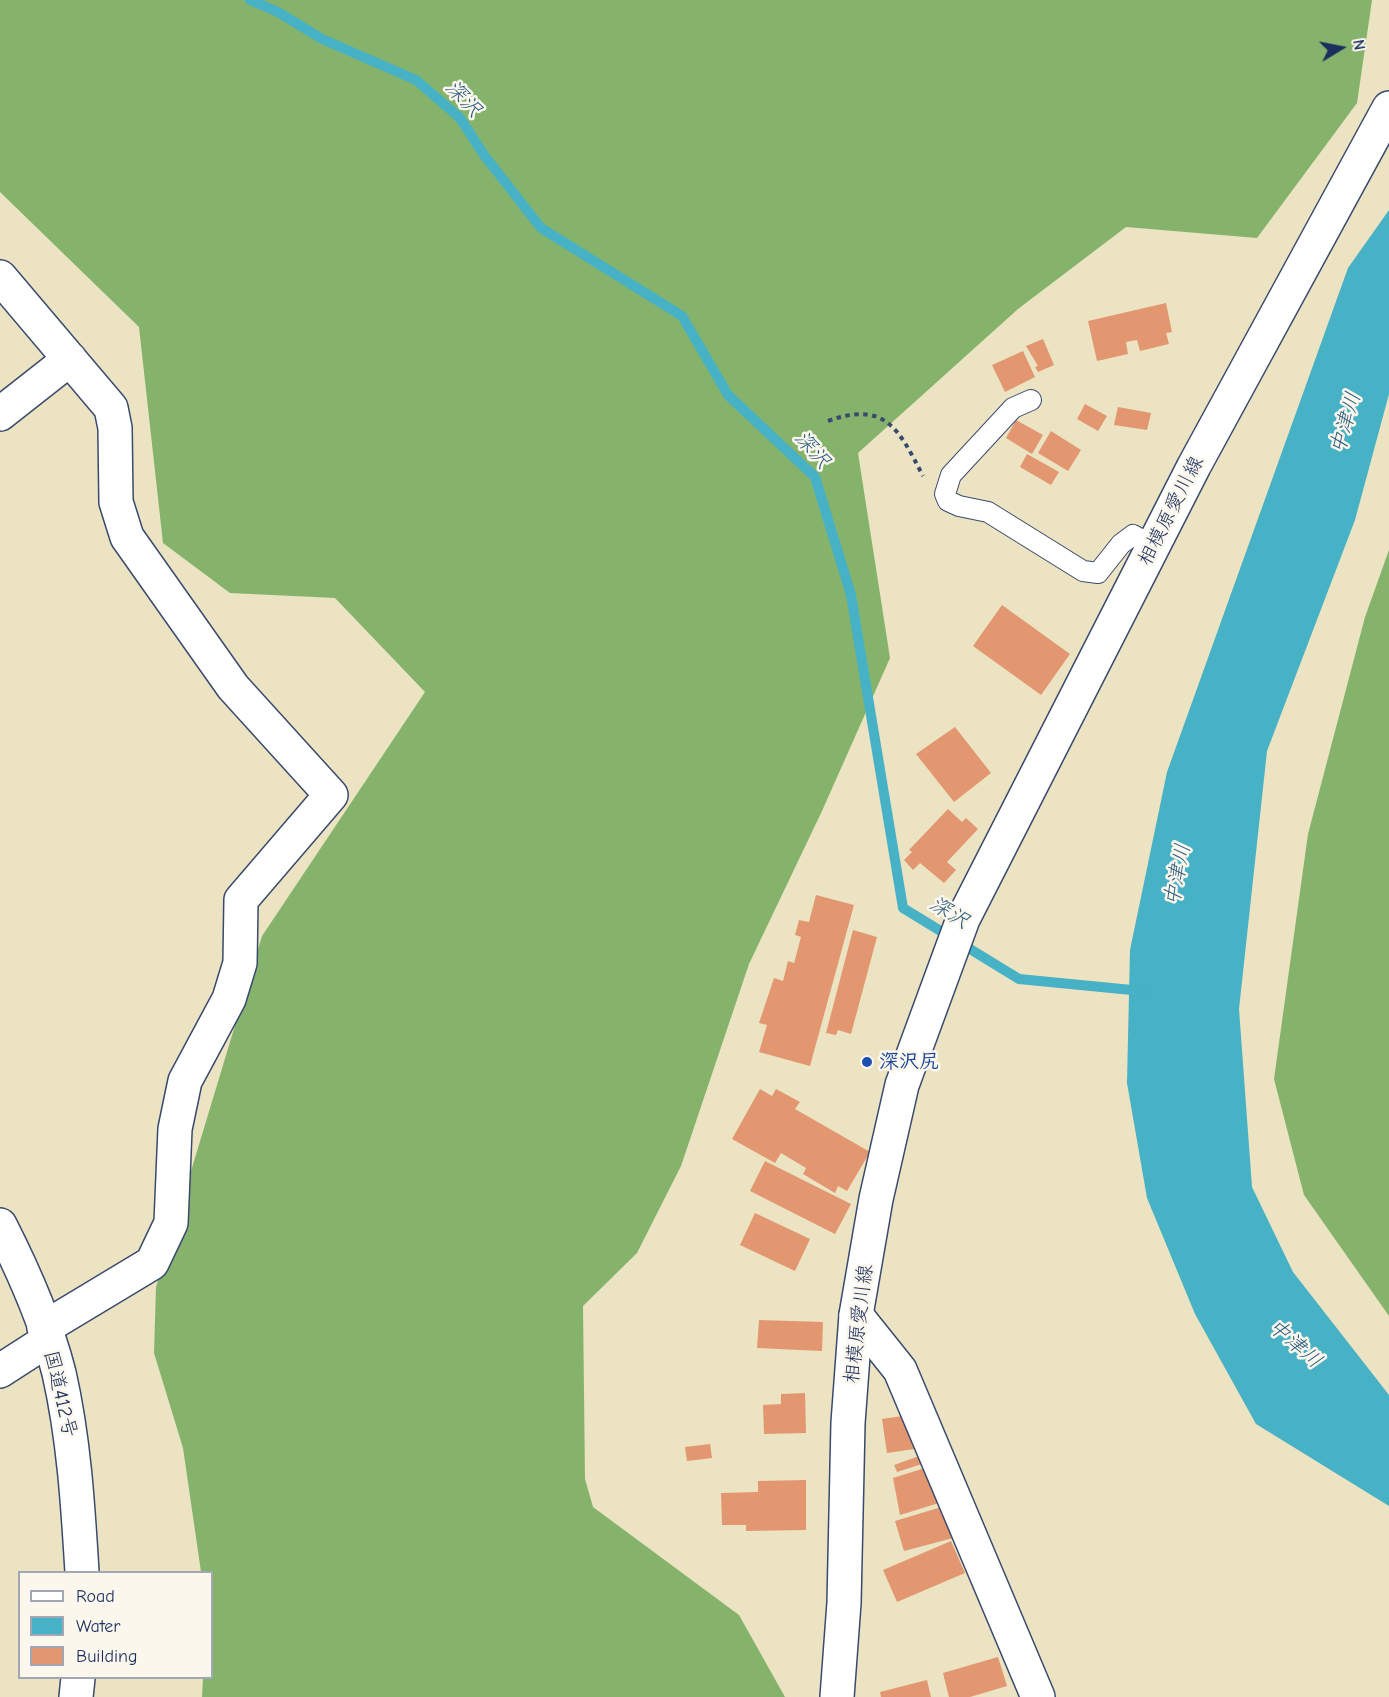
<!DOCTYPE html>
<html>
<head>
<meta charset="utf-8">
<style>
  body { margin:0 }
  #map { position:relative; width:1389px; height:1697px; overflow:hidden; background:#ebe3c2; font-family:"Comic Neue",sans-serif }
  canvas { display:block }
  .legend { position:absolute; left:18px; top:1571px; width:195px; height:108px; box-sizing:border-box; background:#fbf7ec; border:2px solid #a1a7b3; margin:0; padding:8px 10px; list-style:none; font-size:18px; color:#1b2f5e }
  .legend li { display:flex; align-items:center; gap:12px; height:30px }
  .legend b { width:30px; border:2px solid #a1a7b3 }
  .north { position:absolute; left:1311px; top:18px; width:60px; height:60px; -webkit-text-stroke:4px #fbf7ec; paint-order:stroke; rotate:80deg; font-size:16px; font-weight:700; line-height:24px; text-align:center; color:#1b2f5e }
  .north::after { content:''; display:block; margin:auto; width:21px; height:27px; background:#1b2f5e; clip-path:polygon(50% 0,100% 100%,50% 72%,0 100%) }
</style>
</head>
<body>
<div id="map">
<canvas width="1389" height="1697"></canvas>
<ul class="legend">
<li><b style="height:8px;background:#fff"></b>Road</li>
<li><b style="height:16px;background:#47b1c5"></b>Water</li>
<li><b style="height:16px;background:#e29770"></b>Building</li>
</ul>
<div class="north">N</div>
</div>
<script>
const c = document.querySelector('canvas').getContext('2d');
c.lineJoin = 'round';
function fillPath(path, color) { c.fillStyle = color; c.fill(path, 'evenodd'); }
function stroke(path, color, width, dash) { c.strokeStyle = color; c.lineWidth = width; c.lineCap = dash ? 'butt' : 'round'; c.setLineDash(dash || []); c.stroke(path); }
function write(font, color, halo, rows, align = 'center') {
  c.font = font + ' "Comic Neue","Klee One",sans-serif'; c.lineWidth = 5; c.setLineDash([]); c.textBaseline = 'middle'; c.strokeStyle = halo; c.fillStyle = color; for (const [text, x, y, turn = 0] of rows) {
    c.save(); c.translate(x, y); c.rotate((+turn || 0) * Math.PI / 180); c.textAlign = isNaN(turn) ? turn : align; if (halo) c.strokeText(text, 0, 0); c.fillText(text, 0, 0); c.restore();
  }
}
fillPath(new Path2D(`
  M0,0h1372l-15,103 -100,135 -131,-11 -108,82 -160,144 32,205 -68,153 -73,153 -68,202 -44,87 -54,53 2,173 8,28 146,108 46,82h-583l1,-19h9v-106h-11l-18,-124 -29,-95 2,-66 106,-351 163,-244 -90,-94 -105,-5 -67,-50 -24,-216 -139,-135z
  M1389,550v766l-85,-121 -30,-116 34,-245 57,-217z`), '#86b36c');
fillPath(new Path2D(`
  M1389,210v184l-34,126 -88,231 -28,258 13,178 41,85 96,123v111l-133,-82 -61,-110 -48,-116 -20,-115 3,-133 37,-178 181,-504z`), '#47b1c5');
stroke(new Path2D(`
  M250,0l28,12 44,27 94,41 44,38 24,37 57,73 141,88 46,79 87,82 36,118 52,313 116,71 123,12`), '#47b1c5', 10);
fillPath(new Path2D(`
  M1166,303l6,29 -6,1 3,11 -29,7 -3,-11 -11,2 2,12 -31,7 -9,-40z
  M1043,339l11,26 -16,7 -3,-5 3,-1 -12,-20z
  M1023,351l12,26 -30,15 -13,-27z
  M1085,404l22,12 -9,15 -21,-12z
  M1118,407l33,6 -4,17 -33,-5z
  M1016,420l27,15 -11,19 -26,-16z
  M1051,431l30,19 -13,21 -30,-18z
  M1027,454l32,18 -8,13 -31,-18z
  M1002,605l68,49 -29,41 -68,-49z
  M955,727l36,46 -37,29 -38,-48z
  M948,809l14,13 4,-4 12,11 -31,33 9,8 -12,13 -24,-20 -7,7 -9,-10 8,-8 -3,-2z
  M816,895l38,10 -44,161 -51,-14 8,-27 -8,-2 15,-45 9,3 5,-20 6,2 7,-26 -6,-2 4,-15 10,2z
  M853,930l24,7 -26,97 -13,-4 -2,5 -10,-2z
  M760,1089l12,7 4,-7 24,13 -5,7 75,43 -23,39 -9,-5 -3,7 -32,-19 3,-6 -25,-15 -6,10 -43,-24z
  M765,1161l86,43 -16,30 -85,-43z
  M755,1213l55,26 -15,32 -55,-26z
  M759,1320l64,2 -1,29 -65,-3z
  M805,1393l1,40 -42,1 -1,-29 18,-1v-10z
  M916,1414l5,34 -34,5 -5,-34z
  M710,1444l2,14 -25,3 -2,-14z
  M922,1455l3,8 -28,9 -3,-7z
  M931,1466l11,36 -42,13 -7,-37z
  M806,1480v50l-60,1v-6h-24l-1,-32 37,-1v-11z
  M948,1505l9,32 -53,14 -9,-30z
  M951,1541l14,32 -68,29 -14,-32z
  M998,1657l9,29 -37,11h-21l-6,-24z
  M927,1680l4,17h-50l-1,-5z`), '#e29770');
const service = new Path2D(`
  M1031,400l-18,8 -62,67 -6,19 3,7 11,5 29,6 95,59 15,2 23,-29 12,-9 20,11`);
const minor = new Path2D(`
  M0,277l111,131 4,20 1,74 11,35 106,150 98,108 -90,105 -1,63 -11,36 -44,82 -10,48 -4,94 -19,40 -108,65
  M0,414l70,-55
  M856,1315l44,55 138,327
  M0,1371l48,-31`);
const primary = new Path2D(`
  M837,1697l7,-94 4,-180 8,-108 20,-116 26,-114 61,-166 231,-453 195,-358`);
const trunk = new Path2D(`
  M0,1225c24,47 46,97 59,148 15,66 19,133 23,199
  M76,1697l2,-19`);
stroke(service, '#3a4a6d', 22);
stroke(minor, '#3a4a6d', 36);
stroke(primary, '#3a4a6d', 36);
stroke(trunk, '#3a4a6d', 36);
stroke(new Path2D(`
  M828,421c58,-21 71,9 95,55`), '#3a4a6d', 4, [4.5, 4.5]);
stroke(service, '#fff', 20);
stroke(minor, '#fff', 33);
stroke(primary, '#fff', 33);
stroke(trunk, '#fff', 33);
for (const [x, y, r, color] of [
  [867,1062,6,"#1a4fb4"]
]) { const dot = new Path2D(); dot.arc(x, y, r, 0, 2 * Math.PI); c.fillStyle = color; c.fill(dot); stroke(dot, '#fbf7ec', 2); }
write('20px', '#1b2f5e', '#fbf7ec', [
  ["相模原愛川線",1171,511,-63],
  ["相模原愛川線",859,1324,-83],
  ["国道412号",60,1394,77]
]);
write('bold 20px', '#164399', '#fbf7ec', [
  ["深沢尻",879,1062]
], 'left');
write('italic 21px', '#2a5c82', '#fbf7ec', [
  ["深沢",463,99,46],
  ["中津川",1346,423,-74],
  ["深沢",812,450,48],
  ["中津川",1178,875,-79],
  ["深沢",949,913,31],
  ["中津川",1295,1344,41]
]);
</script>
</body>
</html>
